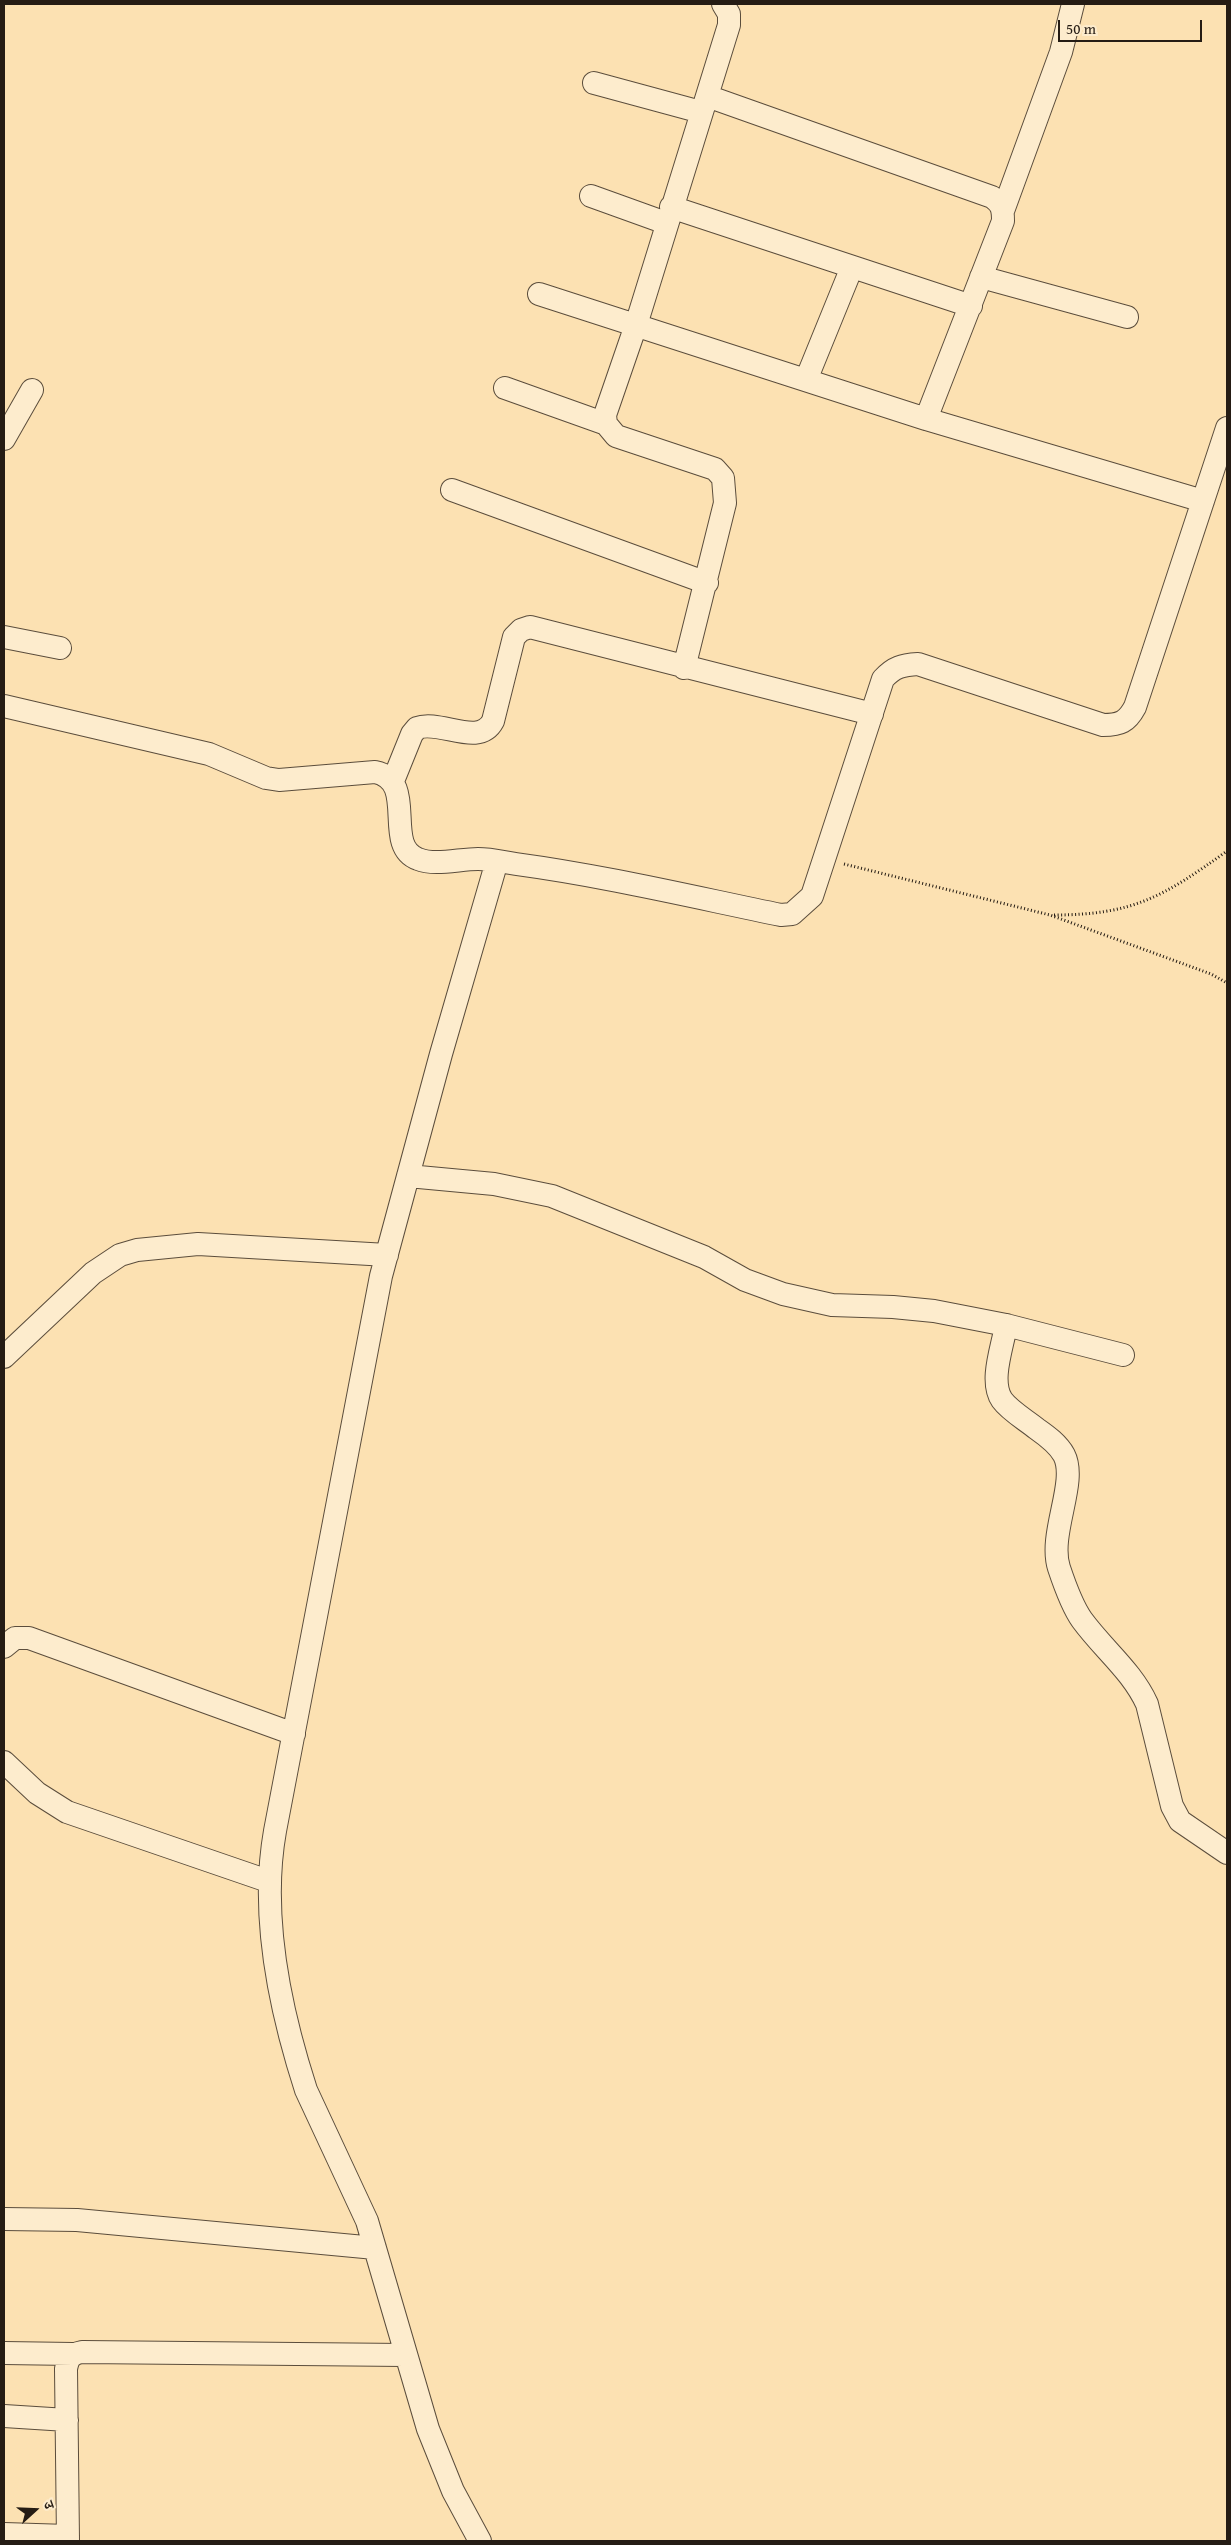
<!DOCTYPE html>
<html>
<head>
<meta charset="utf-8">
<style>
  body { margin:0 }
  #map { position:relative; width:1231px; height:2545px; overflow:hidden; background:#fce1b2; font-family:"Gentium Book Plus","Noto Serif Devanagari",serif }
  canvas { display:block }
  .frame { position:absolute; inset:0; border:5px solid #251c14; pointer-events:none }
  .north { position:absolute; left:10px; top:2485px; width:50px; height:50px; -webkit-text-stroke:4px #fdeccd; paint-order:stroke; rotate:70deg; font-size:14px; font-weight:700; line-height:20px; text-align:center; color:#251c14 }
  .north::after { content:''; display:block; margin:auto; width:18px; height:22px; background:#251c14; clip-path:polygon(50% 0,100% 100%,50% 72%,0 100%) }
  .scale { position:absolute; left:1058px; top:20px; width:144px; height:22px; box-sizing:border-box; border:2px solid #251c14; border-top:0; padding-left:6px; font-size:15px; line-height:18px; white-space:nowrap; color:#251c14; -webkit-text-stroke:4px #fdeccd; paint-order:stroke }
</style>
</head>
<body>
<div id="map">
<canvas width="1231" height="2545"></canvas>
<div class="frame"></div>
<div class="north">उ</div>
<div class="scale">50 m</div>
</div>
<script>
const c = document.querySelector('canvas').getContext('2d');
c.lineJoin = 'round';
function stroke(path, color, width, dash) { c.strokeStyle = color; c.lineWidth = width; c.lineCap = dash ? 'butt' : 'round'; c.setLineDash(dash || []); c.stroke(path); }
const minor = new Path2D(`
  M594,83l107,29
  M707,96l285,101c10,7 11,12 11,24l-77,198
  M591,196l75,27
  M671,207l300,99
  M1003,211l58,-159 12,-48
  M981,277l146,40
  M539,294l387,125 277,82
  M806,380l46,-113
  M505,388l101,36
  M4,439l28,-49
  M452,490l255,93
  M4,637l56,11
  M684,668l41,-165 -2,-25 -8,-9 -99,-33 -10,-12 -1,-9 31,-90 93,-300v-11l-6,-10
  M4,706l205,48 57,24 13,2 96,-8c44,9 7,74 43,87 17,7 41,0 60,0 13,0 25,3 38,5 89,12 177,33 265,51l11,-1 20,-18 71,-217c11,-12 19,-14 35,-15l185,61c17,0 24,-3 32,-18l92,-279
  M393,781l19,-47 5,-6c23,-9 62,20 76,-7l21,-84 7,-7 9,-3 342,87
  M408,1176l86,8 58,12 152,61 41,23 38,14 49,11 61,2 41,4 72,14 117,30
  M1006,1325c-3,21 -17,56 -4,75 8,11 24,20 35,29 10,7 21,15 27,26 14,27 -16,79 -5,113 6,18 13,38 23,52 22,30 50,51 65,84l25,102 8,15 47,32
  M4,1357l89,-84 27,-18 17,-5 61,-6 189,11
  M4,1647l11,-9h14l265,96
  M4,1762l33,31 30,19 201,69
  M4,2219l73,1 298,28
  M4,2353l69,1
  M4,2416l63,4
  M4,2534l64,2
  M68,2541l-2,-172c2,-11 5,-15 16,-17l323,3
  M480,2541l-27,-50 -25,-62 -61,-208 -61,-131c-26,-80 -46,-175 -31,-259l106,-555 60,-222 56,-193`);
stroke(minor, '#5b4d3c', 24);
stroke(new Path2D(`
  M844,864l206,51 161,59 16,9
  M1054,915c80,0 110,-19 173,-64`), '#251c14', 3, [1, 2.5]);
stroke(minor, '#fdeccd', 22);
</script>
</body>
</html>
